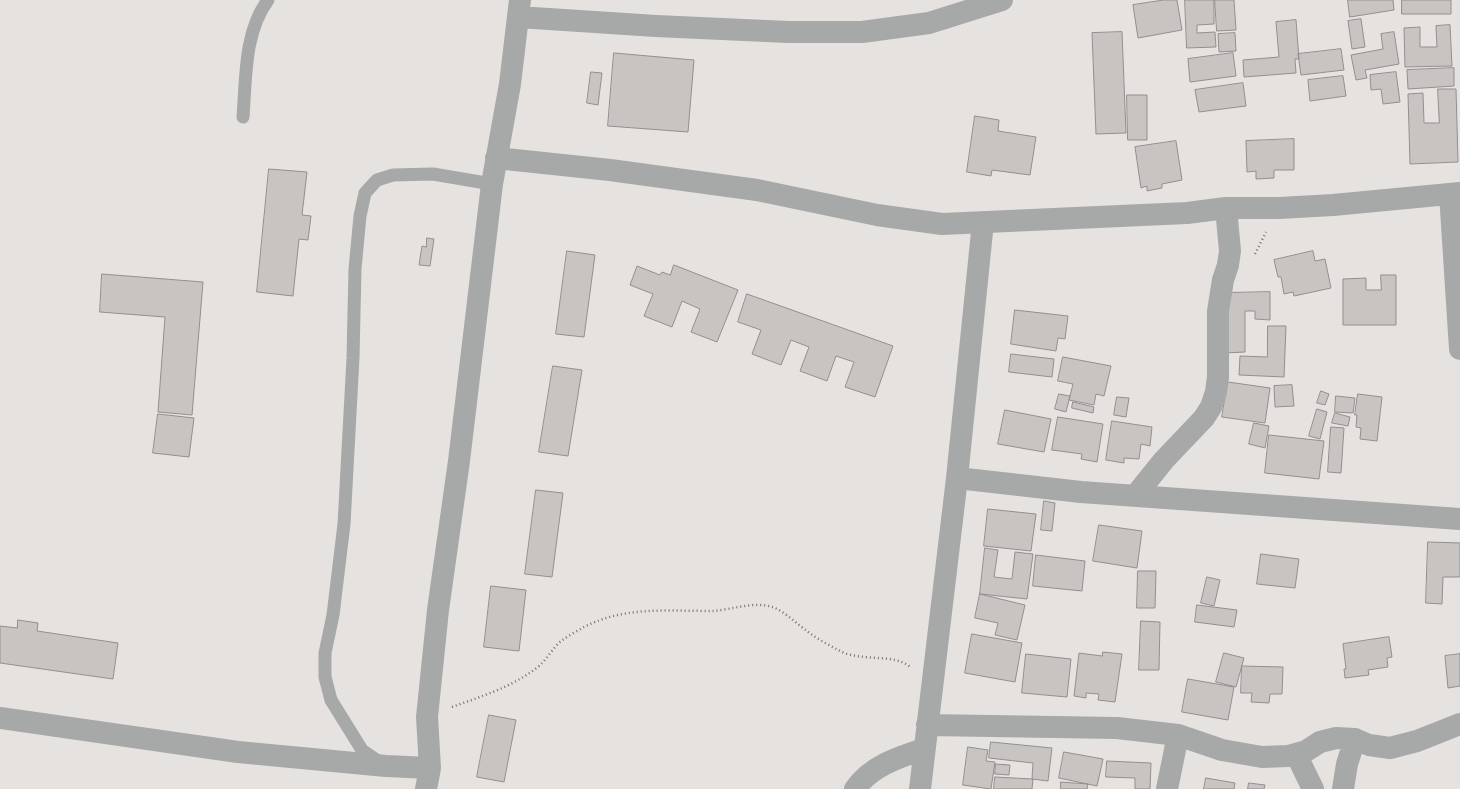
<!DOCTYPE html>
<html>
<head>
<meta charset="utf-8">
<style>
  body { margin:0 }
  canvas { display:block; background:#e6e2e0 }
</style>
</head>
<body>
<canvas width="1460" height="789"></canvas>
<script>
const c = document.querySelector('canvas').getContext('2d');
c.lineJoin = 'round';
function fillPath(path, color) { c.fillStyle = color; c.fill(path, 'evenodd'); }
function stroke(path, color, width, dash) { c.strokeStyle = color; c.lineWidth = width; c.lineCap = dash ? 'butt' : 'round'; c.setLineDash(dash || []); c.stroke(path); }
const building = new Path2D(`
  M1164,0h13l5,30 -44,8 -5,-33z
  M1185,0h29v24l-17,1v8l18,-1 1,15 -29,1z
  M1215,0h19l2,30 -19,1z
  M1348,0h45l1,10 -44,7z
  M1402,0h49v14h-49z
  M1361,19l4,28 -13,2 -4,-28z
  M1296,20l3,39h-4l1,14 -52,4 -1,-17 36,-3 -3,-35z
  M1450,25l2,41 -47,1 -1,-39 16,-1v20h17l-1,-21z
  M1122,32l4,101 -30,1 -4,-101z
  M1394,32l5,32 -34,6 2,8 -11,2 -5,-25 32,-6 -2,-15z
  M1235,33l1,18 -17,1 -1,-18z
  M1341,49l3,21 -43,5 -3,-21z
  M614,53l80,7 -6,72 -80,-6z
  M1233,53l3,23 -46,6 -2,-23z
  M1454,68v18l-46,3 -1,-19z
  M591,72l11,1 -4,32 -11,-2z
  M1396,72l4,30 -17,2 -2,-15 -10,1 -1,-15z
  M1343,76l3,20 -36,5 -2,-21z
  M1243,83l3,23 -47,6 -4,-22z
  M1438,89h18l2,73 -48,2 -2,-70 15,-1 1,30h15z
  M1127,95h20v45h-19z
  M975,116l24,4 -1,11 38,6 -6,38 -38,-5 -1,6 -24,-4z
  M1294,139v31h-20v8l-18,1v-8l-9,1 -1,-31z
  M1176,141l6,39 -20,4v4l-15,3v-5l-6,2 -6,-41z
  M269,169l38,3 -5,43 9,1 -3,24 -9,-1 -6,57 -36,-4z
  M427,238l7,1 -4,27 -11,-1 3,-19 4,1z
  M567,251l28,4 -11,82 -28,-3z
  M1313,251l2,10 10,-2 6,29 -37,8 -1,-4 -9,2 -3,-17h-3l-4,-17z
  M674,265l64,25 -21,52 -26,-10 9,-23 -18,-8 -10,26 -28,-11 9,-22 -23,-9 7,-19 23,9 2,-3 8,3z
  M102,274l101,8 -11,133 -34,-3 7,-95 -65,-5z
  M1381,275h15v50h-53v-46l23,-1v12h15z
  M1270,292v28l-15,-1v-8h-10v41l-20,1v-60z
  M747,294l146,52 -18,51 -30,-10 9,-25 -18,-6 -9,25 -27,-10 9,-24 -18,-7 -10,25 -29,-11 9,-24 -23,-8z
  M1015,310l53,6 -3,23 -7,-1 -2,13 -45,-7z
  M1268,326h18l-2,51 -45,-2 1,-19 27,1z
  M1011,354l43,5 -2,18 -43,-5z
  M1063,357l48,9 -7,30 -8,-2 -2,11 -25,-5 4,-16 -15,-3z
  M553,366l29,4 -14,86 -29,-4z
  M1228,382l42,6 -5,35 -43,-6z
  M1292,385l2,21 -19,1 -1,-21z
  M1321,391l8,3 -4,11 -8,-2z
  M1059,394l11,2 -4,16 -11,-3z
  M1358,394l24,3 -5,44 -17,-2 1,-11 -5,-1 1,-12h-2z
  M1336,396l19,2 -2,15 -18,-1z
  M1117,397l12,1 -3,19 -12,-2z
  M1073,402l21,5 -1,6 -21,-5z
  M1317,409l10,3 -7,27 -11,-3z
  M1005,410l46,9 -7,33 -46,-8z
  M1335,413l15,4 -2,9 -16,-3z
  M158,414l36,4 -5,39 -36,-4z
  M1058,417l45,7 -6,38 -16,-3 1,-5 -30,-4z
  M1112,421l40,6 -2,19 -9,-2 -2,15 -15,-1v5l-18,-3z
  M1254,423l15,3 -4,22 -16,-4z
  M1331,427l13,1 -3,45 -13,-1z
  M1269,435l55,6 -5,38 -54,-6z
  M536,490l27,3 -11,84 -27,-3z
  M1044,501l11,2 -3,28 -11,-1z
  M988,509l48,5 -5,37 -47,-5z
  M1099,525l43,6 -5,37 -44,-7z
  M1428,542l32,1v34h-17l-1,27 -16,-1z
  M985,548l13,2 -4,27 18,2 3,-27 18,2 -6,45 -47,-5z
  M1261,554l38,5 -4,29 -38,-4z
  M1036,555l49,6 -3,30 -49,-5z
  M1138,571h18l-1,37h-18z
  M1207,577l13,3 -6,26 -13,-3z
  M491,586l35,4 -7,61 -35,-4z
  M980,594l45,11 -8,35 -22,-5 3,-12 -23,-5z
  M1197,605l40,5 -3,17 -39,-5z
  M18,620l20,3 -1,8 81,12 -5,36 -113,-16v-37l17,2z
  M1141,621l19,1 -1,48h-20z
  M972,634l50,9 -7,39 -50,-9z
  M1389,637l3,20 -5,1 1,9 -20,3 1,5 -24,3 -1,-9h2l-3,-25z
  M1103,652l19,2 -7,48 -17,-2 1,-6 -13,-1v5l-12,-2 5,-43 23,3z
  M1224,653l20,5 -8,29 -20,-5z
  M1026,654l45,5 -4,38 -45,-4z
  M1460,654v32l-12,2 -3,-32z
  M1242,666l41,1 -1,27h-12l-1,9 -18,-1 1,-9h-11z
  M1188,679l46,8 -6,33 -46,-8z
  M489,715l27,5 -12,62 -27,-5z
  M991,742l61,6 -4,33 -16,-2 1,-16 -44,-5z
  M968,747l20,3 -2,11 9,1 -4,27 -28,-4z
  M1064,752l39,7 -6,27 -38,-8z
  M1107,761l44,2 -1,26h-15v-11l-29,-1z
  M996,764l14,1 -1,10 -14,-1z
  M995,777l38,2 -1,10h-38z
  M1206,778l29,5 -1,6h-30z
  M1061,782l27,2 -1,5h-26z
  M1249,783l16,2 -1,4h-16z`);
fillPath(building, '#c8c4c2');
stroke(building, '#938f8e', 1);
stroke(new Path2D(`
  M1255,254l11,-22
  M452,707c30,-11 61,-20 87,-41 8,-7 14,-18 22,-25 7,-5 16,-10 23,-14 41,-21 84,-16 128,-16 20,-1 44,-11 63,-3 11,5 22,16 32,23 10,8 22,14 33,20 21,11 55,2 70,16`), '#747270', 2.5, [1, 3]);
stroke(new Path2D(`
  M243,117c3,-38 1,-85 25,-117
  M381,763l-19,-13 -31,-50 -6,-23v-24l8,-38 11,-91 9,-166 2,-89 5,-53 5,-23 12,-13 16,-5 40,-1 59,10`), '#a7a9a9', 13);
stroke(new Path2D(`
  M518,17l138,9 132,6h74l67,-9 73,-23
  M496,158l114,12 147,20 120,25 65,9 245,-11 39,-5h53l54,-3 127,-12
  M1450,194l10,155
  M957,478l124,14 379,27
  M1135,496l29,-36 40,-42 7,-11 5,-15 2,-15v-66l5,-31 5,-15 2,-14 -4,-43
  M0,718l238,34 148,14 44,2
  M927,725l190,3 61,7 44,15 40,7 26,-1 18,-5 14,-9 16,-4 19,1 14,6 21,3 27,-7 43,-17
  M1296,754l17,35
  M426,789l4,-21 -3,-51 11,-107 21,-149 33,-277 18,-100 10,-84
  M855,789c16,-23 44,-32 69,-40
  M920,789l37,-311 26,-256
  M1167,789l11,-54
  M1343,789l4,-25 8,-25`), '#a7a9a9', 22);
</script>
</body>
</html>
